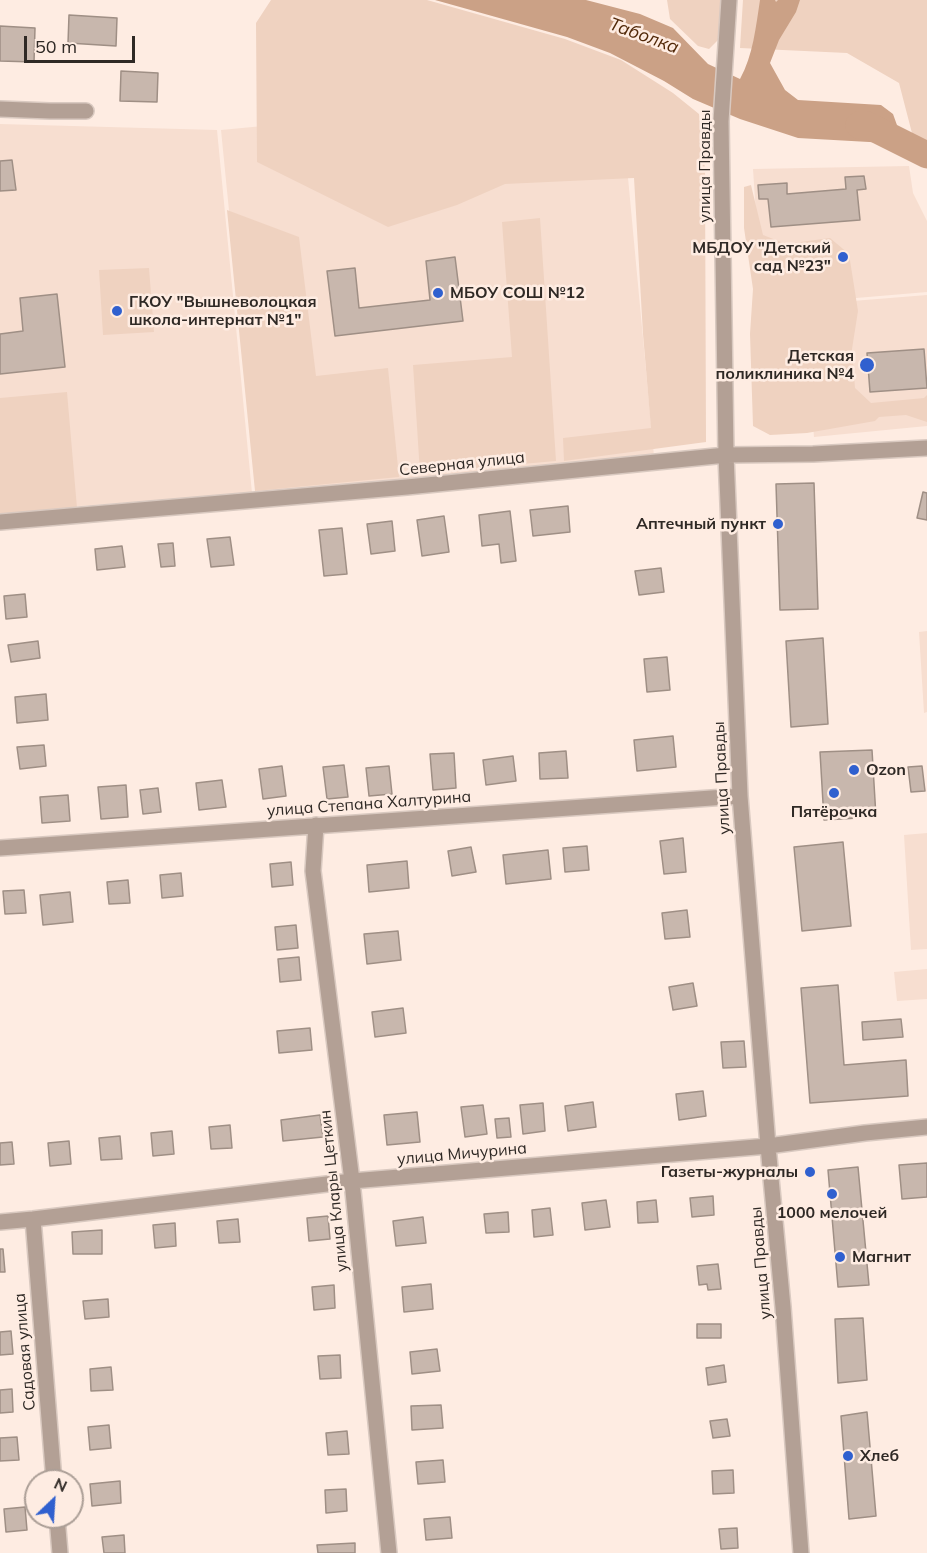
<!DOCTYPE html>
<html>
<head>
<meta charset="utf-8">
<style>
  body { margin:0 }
  #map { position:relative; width:927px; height:1553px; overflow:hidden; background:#feece2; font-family:Mulish,sans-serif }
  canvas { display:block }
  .north { position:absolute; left:24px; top:1469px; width:60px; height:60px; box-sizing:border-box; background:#feece2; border:2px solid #ab9e96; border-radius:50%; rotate:25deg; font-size:16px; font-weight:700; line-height:24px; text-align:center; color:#2f2925 }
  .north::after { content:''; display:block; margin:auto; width:21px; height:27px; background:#3060cf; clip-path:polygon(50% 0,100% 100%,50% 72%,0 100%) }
  .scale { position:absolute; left:24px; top:36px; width:111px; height:27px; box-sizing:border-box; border:3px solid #2f2925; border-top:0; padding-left:8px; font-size:18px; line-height:21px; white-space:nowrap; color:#2f2925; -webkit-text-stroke:4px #feece2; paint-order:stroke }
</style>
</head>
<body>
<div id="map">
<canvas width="927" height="1553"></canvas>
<div class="north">N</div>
<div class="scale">50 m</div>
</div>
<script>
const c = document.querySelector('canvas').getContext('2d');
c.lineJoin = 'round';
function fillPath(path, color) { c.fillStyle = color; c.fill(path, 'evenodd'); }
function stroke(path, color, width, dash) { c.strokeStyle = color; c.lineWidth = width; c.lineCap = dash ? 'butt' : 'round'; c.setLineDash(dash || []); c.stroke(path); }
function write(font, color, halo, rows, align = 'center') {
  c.font = font + ' Mulish,sans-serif'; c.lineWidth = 5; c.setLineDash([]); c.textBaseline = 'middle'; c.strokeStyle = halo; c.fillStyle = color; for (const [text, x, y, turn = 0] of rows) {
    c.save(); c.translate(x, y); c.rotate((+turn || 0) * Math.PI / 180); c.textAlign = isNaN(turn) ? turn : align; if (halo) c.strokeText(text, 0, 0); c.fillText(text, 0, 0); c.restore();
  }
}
fillPath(new Path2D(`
  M620,92l34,364 -397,37 -36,-363z
  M0,124l217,6 35,363 -252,19z
  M909,166l4,27 14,28v71l-165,14 -9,-137z
  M927,295v131l-113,11 -11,-132z
  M927,631v81l-3,1 -5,-81z
  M927,833v116l-16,1 -7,-115z
  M927,969v30l-30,2 -3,-29z`), '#f7ded0');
fillPath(new Path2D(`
  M271,0h156l138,39 56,21 52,33 26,21 6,55 1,273 -142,19 -1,-23 88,-10 -8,-94 -9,-156 -129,6 -48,21 -69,22 -131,-65 -1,-139z
  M667,0h54l-3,40 -9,9 -11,-3 -28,-27z
  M743,0h184v143l-14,-6 -14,-54 -52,-30 -107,-5z
  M751,185l12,50 23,9 44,-6 19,16 9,57 -6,38 3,39 16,15 53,-5 3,-3v27l-21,-7 -27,2 -4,4 -68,12 -37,2 -17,-9 -3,-92 3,-45 -9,-61v-41z
  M227,210l72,27 17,139 72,-8 11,109 -144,14z
  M540,218l16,243 -136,12 -7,-108 99,-8 -10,-135z
  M149,268l5,64 -51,3 -4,-65z
  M67,392l10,116 -77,6v-116z`), '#efd2c0');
fillPath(new Path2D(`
  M435,0h151l54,14 33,14 35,36 32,15c13,-23 16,-53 20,-79h15l1,2 2,-2h22l-4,12 -17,28 -9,23 15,27 13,10 83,5 12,9 5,14 -11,15 -89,-5 -58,-19 -47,-20 -29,-18 -54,-28 -43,-16z`), '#cba186');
stroke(new Path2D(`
  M859,125h8l60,30`), '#cba186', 27);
const building = new Path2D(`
  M69,15l48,3 -1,28 -48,-3z
  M0,26l35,2 -1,34 -34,-1z
  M121,71l37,2 -1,29 -37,-1z
  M12,160l4,30 -16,1v-30z
  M864,176l2,13 -9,1 3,30 -89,7 -3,-28h-9l-1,-14 29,-2v11l59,-5 -1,-12z
  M455,257l8,64 -128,15 -8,-65 28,-3 4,40 71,-8 -4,-39z
  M57,294l8,73 -65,7v-40l23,-3 -3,-33z
  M924,349l3,39 -57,4 -3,-39z
  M814,483l4,126 -38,1 -4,-126z
  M923,492l4,1v27l-10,-2z
  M568,506l2,26 -37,4 -3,-26z
  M510,511l6,50 -15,2 -2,-19 -17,2 -3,-31z
  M444,516l5,36 -27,4 -5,-36z
  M392,521l3,30 -24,3 -4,-30z
  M342,528l5,46 -23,2 -5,-46z
  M230,537l4,28 -23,2 -4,-28z
  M173,543l2,23 -14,1 -3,-23z
  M122,546l3,21 -28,3 -2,-21z
  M661,568l3,24 -25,3 -4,-24z
  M25,594l2,23 -21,2 -2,-23z
  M823,638l5,86 -37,3 -5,-86z
  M38,641l2,17 -29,4 -3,-17z
  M667,657l3,33 -23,2 -3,-33z
  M46,694l2,26 -31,3 -2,-26z
  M673,736l3,31 -39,4 -3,-31z
  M44,745l2,21 -26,3 -3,-22z
  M872,750l4,67 -52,3 -4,-68z
  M566,751l2,27 -28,1 -1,-26z
  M454,753l2,35 -23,2 -3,-36z
  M513,756l3,25 -30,4 -3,-25z
  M344,765l4,32 -21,2 -4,-32z
  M282,766l4,30 -23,3 -4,-30z
  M389,766l3,28 -23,2 -3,-28z
  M922,766l3,25 -14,1 -3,-25z
  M222,780l4,27 -27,3 -3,-27z
  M126,785l2,32 -27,2 -3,-32z
  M158,788l3,24 -18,2 -3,-24z
  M68,795l2,26 -28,2 -2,-26z
  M683,838l3,34 -22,2 -4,-33z
  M843,842l8,84 -49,5 -8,-84z
  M587,846l2,24 -24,2 -2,-24z
  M471,847l5,25 -24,4 -4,-25z
  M548,850l3,29 -45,5 -3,-29z
  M407,861l2,27 -40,4 -2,-27z
  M291,862l2,23 -21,2 -2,-23z
  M181,873l2,23 -21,2 -2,-23z
  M128,880l2,23 -21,1 -2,-22z
  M24,890l2,23 -21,1 -2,-23z
  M70,892l3,30 -30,3 -3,-30z
  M687,910l3,27 -25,2 -3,-26z
  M296,925l2,23 -21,2 -2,-23z
  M398,931l3,29 -34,4 -3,-30z
  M299,957l2,23 -21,2 -2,-23z
  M693,983l4,23 -24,4 -4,-23z
  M838,985l6,80 62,-5 2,36 -98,7 -9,-115z
  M403,1008l3,25 -31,4 -3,-25z
  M901,1019l2,18 -40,3 -1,-18z
  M310,1028l2,22 -33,3 -2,-22z
  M744,1041l2,26 -23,1 -2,-26z
  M703,1091l3,25 -27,4 -3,-26z
  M593,1102l3,25 -28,4 -3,-25z
  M543,1103l2,28 -22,3 -3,-29z
  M483,1105l4,29 -22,3 -4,-30z
  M417,1112l3,30 -33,3 -3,-30z
  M320,1115l3,22 -40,4 -2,-21z
  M509,1118l2,19 -14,1 -2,-19z
  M230,1125l2,23 -21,1 -2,-22z
  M172,1131l2,23 -21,2 -2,-23z
  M120,1136l2,23 -21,1 -2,-22z
  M69,1141l2,23 -21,2 -2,-23z
  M12,1142l2,22 -14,1v-22z
  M927,1163v34l-25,2 -3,-34z
  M858,1167l11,118 -31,2 -10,-117z
  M713,1196l1,19 -22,2 -2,-19z
  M606,1200l4,27 -25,3 -3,-27z
  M656,1200l2,22 -20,1 -1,-21z
  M550,1208l3,27 -19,2 -2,-27z
  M508,1212l1,20 -23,1 -2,-19z
  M328,1216l2,23 -21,2 -2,-23z
  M423,1217l3,26 -30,3 -3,-25z
  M238,1219l2,23 -21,1 -2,-22z
  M175,1223l1,23 -21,2 -2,-23z
  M102,1230v24h-29l-1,-22z
  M0,1249h3l2,23h-5z
  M718,1264l3,25 -13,1 -1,-6 -8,1 -2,-19z
  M431,1284l2,25 -29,3 -2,-25z
  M334,1285l1,23 -21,2 -2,-23z
  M108,1299l1,18 -24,2 -2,-18z
  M863,1318l4,62 -29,3 -3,-64z
  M697,1324h24v14h-24z
  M11,1331l2,23 -13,1v-23z
  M437,1349l3,22 -28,3 -2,-22z
  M340,1355l1,23 -21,1 -2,-23z
  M724,1365l2,17 -18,3 -2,-17z
  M111,1367l2,23 -22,1 -1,-22z
  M12,1389l1,23 -13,1v-23z
  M441,1405l2,23 -31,2 -1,-24z
  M867,1412l9,104 -27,3 -8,-103z
  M727,1419l3,17 -17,2 -3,-17z
  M109,1425l2,23 -21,2 -2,-23z
  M347,1431l2,23 -21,1 -2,-22z
  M17,1437l2,23 -19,1v-23z
  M443,1460l2,22 -27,2 -2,-22z
  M733,1470l1,23 -21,1 -1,-23z
  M120,1481l1,22 -29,3 -2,-22z
  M346,1489l1,22 -21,2 -1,-23z
  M25,1507l2,23 -21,2 -2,-23z
  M450,1517l2,21 -26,2 -2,-21z
  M737,1528l1,20 -17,1 -2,-20z
  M124,1535l1,18h-21l-2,-16z
  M355,1543v10h-37l-1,-8z`);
fillPath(building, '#c8b7ad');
stroke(building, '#9f8f85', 1.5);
const minor = new Path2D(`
  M729,0l-8,121 5,334 14,341 28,350 15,161 18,246
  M0,109l50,2h36
  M0,522l407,-35 319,-32 87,-1 114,-6
  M316,825l-3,46 39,310 37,372
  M0,848l740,-52
  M33,1219l21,262
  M0,1222l33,-3 319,-38 416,-35 97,-13 62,-6
  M57,1517l3,36`);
stroke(minor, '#d9c9c0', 18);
stroke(minor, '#b3a095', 15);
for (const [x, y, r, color] of [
  [843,257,6,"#3060cf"],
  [438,293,6,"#3060cf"],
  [117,311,6,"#3060cf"],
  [867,365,8,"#3060cf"],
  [778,524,6,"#3060cf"],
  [854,770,6,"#3060cf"],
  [834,793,6,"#3060cf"],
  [810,1172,6,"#3060cf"],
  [832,1194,6,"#3060cf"],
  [840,1257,6,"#3060cf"],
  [848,1456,6,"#3060cf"]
]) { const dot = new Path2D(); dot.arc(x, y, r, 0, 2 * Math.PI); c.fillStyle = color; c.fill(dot); stroke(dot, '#feece2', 2); }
write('16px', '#2f2925', '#feece2', [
  ["улица Правды",705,166,-90],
  ["Северная улица",462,464,-6],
  ["улица Правды",722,778,-93],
  ["улица Степана Халтурина",369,804,-4],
  ["улица Мичурина",462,1154,-5],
  ["улица Клары Цеткин",334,1191,-96],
  ["улица Правды",761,1263,-95],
  ["Садовая улица",25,1352,-95]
]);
write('bold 16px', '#2f2925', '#feece2', [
  ["МБДОУ \"Детский",831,248,"right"],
  ["сад №23\"",831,266,"right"],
  ["МБОУ СОШ №12",450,293],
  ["ГКОУ \"Вышневолоцкая",129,302],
  ["школа-интернат №1\"",129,320],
  ["Детская",854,356,"right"],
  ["поликлиника №4",854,374,"right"],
  ["Аптечный пункт",766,524,"right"],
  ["Ozon",866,770],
  ["Пятёрочка",834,812,"center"],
  ["Газеты-журналы",798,1172,"right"],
  ["1000 мелочей",832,1213,"center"],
  ["Магнит",852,1257],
  ["Хлеб",860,1456]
], 'left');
write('italic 18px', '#512808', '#feece2', [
  ["Таболка",644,36,20]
]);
</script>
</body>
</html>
